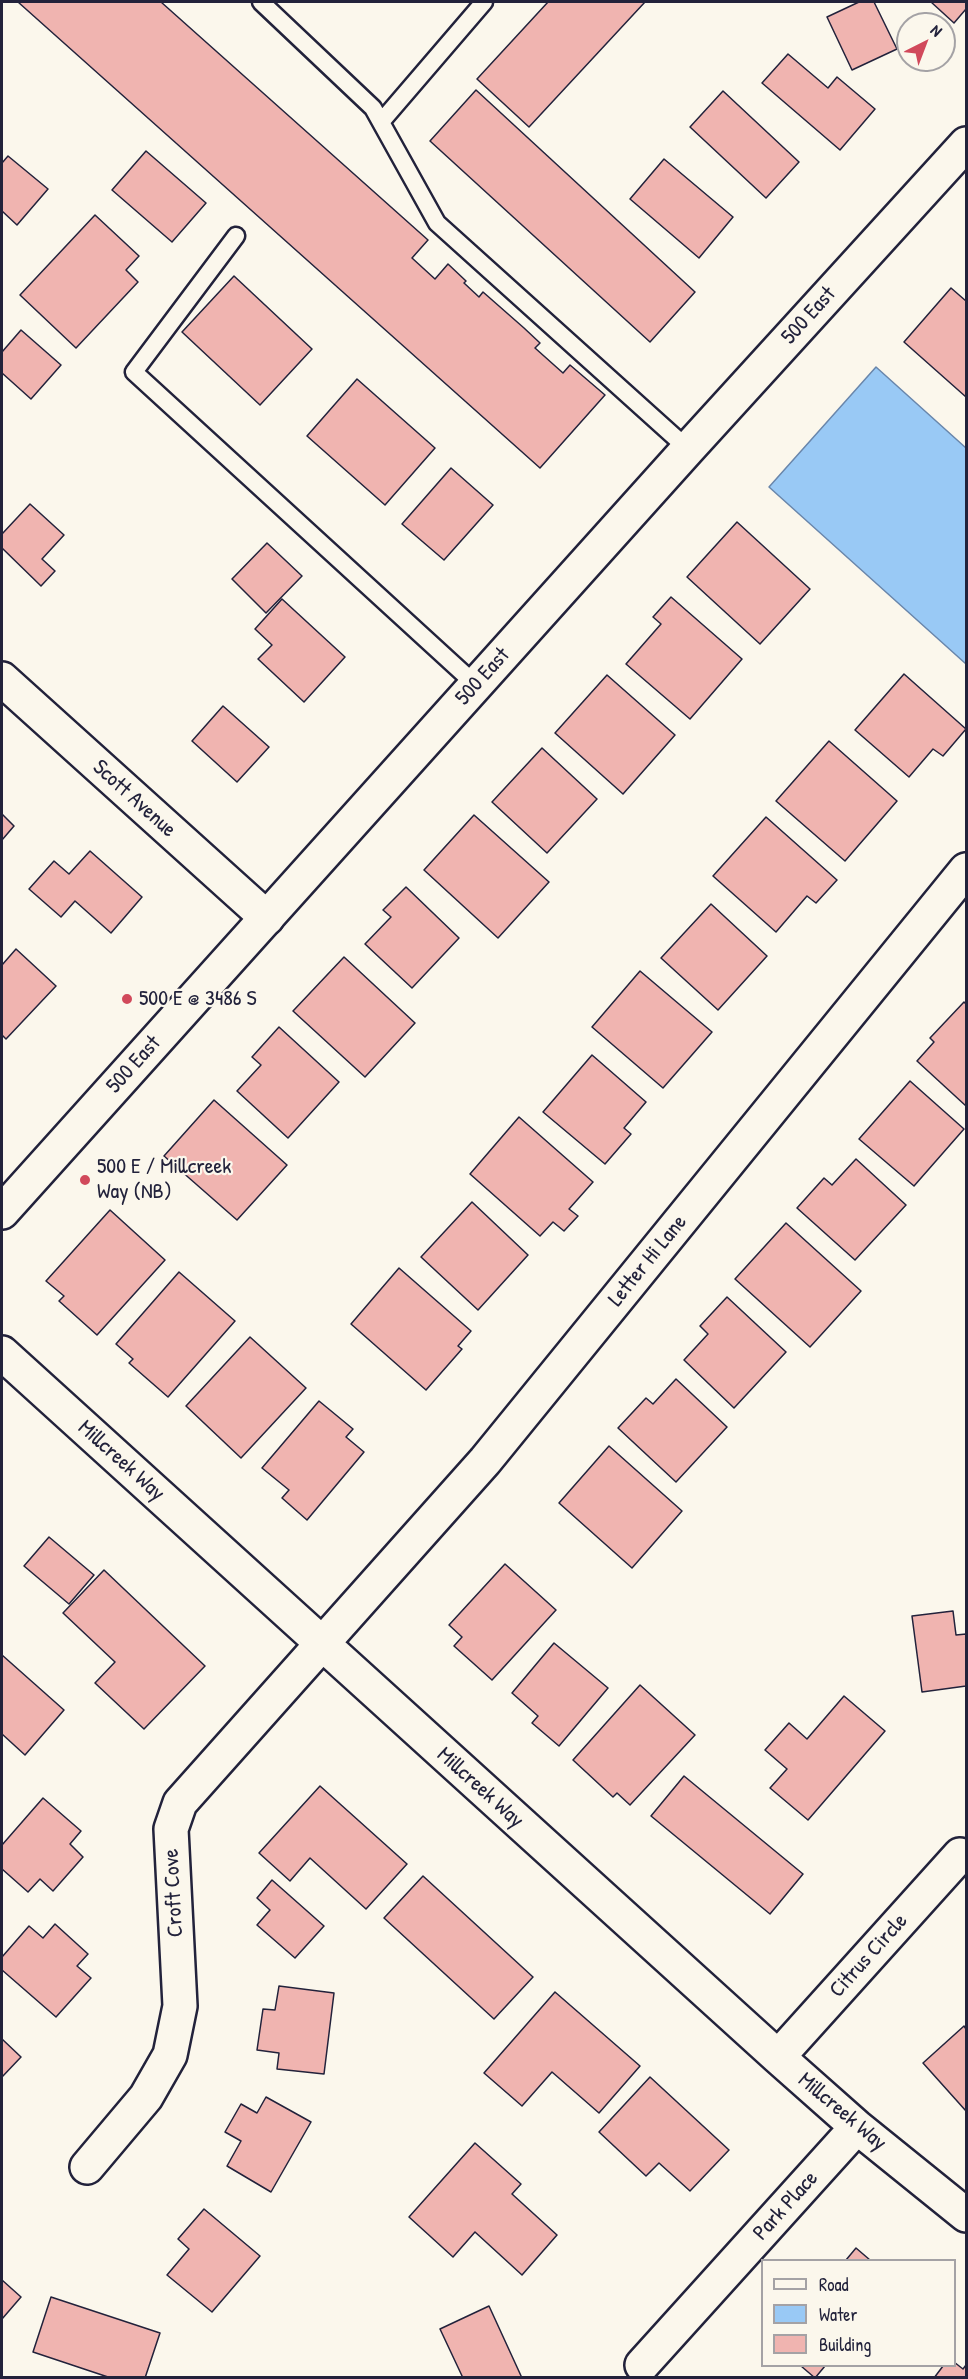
<!DOCTYPE html>
<html>
<head>
<meta charset="utf-8">
<style>
  body { margin:0 }
  #map { position:relative; width:968px; height:2379px; overflow:hidden; background:#fbf7ec; font-family:"Patrick Hand",sans-serif }
  canvas { display:block }
  .frame { position:absolute; inset:0; border:3px solid #22223b; pointer-events:none }
  .legend { position:absolute; left:761px; top:2259px; width:195px; height:108px; box-sizing:border-box; background:#fbf7ec; border:2px solid #a4a2a5; margin:0; padding:8px 10px; list-style:none; font-size:18px; color:#22223b }
  .legend li { display:flex; align-items:center; gap:12px; height:30px }
  .legend b { width:30px; border:2px solid #a4a2a5 }
  .north { position:absolute; left:896px; top:12px; width:60px; height:60px; box-sizing:border-box; background:#fbf7ec; border:2px solid #a4a2a5; border-radius:50%; rotate:42deg; font-size:16px; font-weight:700; line-height:24px; text-align:center; color:#22223b }
  .north::after { content:''; display:block; margin:auto; width:21px; height:27px; background:#d1495b; clip-path:polygon(50% 0,100% 100%,50% 72%,0 100%) }
</style>
</head>
<body>
<div id="map">
<canvas width="968" height="2379"></canvas>
<div class="frame"></div>
<ul class="legend">
<li><b style="height:8px;background:#fbf7ec"></b>Road</li>
<li><b style="height:16px;background:#99c9f5"></b>Water</li>
<li><b style="height:16px;background:#f0b4b0"></b>Building</li>
</ul>
<div class="north">N</div>
</div>
<script>
const c = document.querySelector('canvas').getContext('2d');
c.lineJoin = 'round';
function fillPath(path, color) { c.fillStyle = color; c.fill(path, 'evenodd'); }
function stroke(path, color, width, dash) { c.strokeStyle = color; c.lineWidth = width; c.lineCap = dash ? 'butt' : 'round'; c.setLineDash(dash || []); c.stroke(path); }
function write(font, color, halo, rows, align = 'center') {
  c.font = font + ' "Patrick Hand",sans-serif'; c.lineWidth = 4.5; c.setLineDash([]); c.textBaseline = 'middle'; c.strokeStyle = halo; c.fillStyle = color; for (const [text, x, y, turn = 0] of rows) {
    c.save(); c.translate(x, y); c.rotate((+turn || 0) * Math.PI / 180); c.textAlign = isNaN(turn) ? turn : align; if (halo) c.strokeText(text, 0, 0); c.fillText(text, 0, 0); c.restore();
  }
}
const water = new Path2D(`
  M876,367l90,81v216l-197,-177z`);
fillPath(water, '#99c9f5');
stroke(water, '#6986ab', 1.5);
const building = new Path2D(`
  M18,2h143l267,238 -16,18 23,21 13,-15 18,17 -2,2 15,14 4,-5 41,36 16,15 -5,5 28,25 7,-8 35,30 -65,73z
  M548,2h97l-116,125 -52,-48z
  M859,2h15l23,47 -45,21 -25,-53z
  M931,2h35v7l-12,14z
  M788,54l40,34 9,-11 38,32 -35,41 -78,-67z
  M476,90l219,202 -45,50 -220,-201z
  M723,91l76,71 -33,36 -76,-71z
  M146,151l60,52 -34,39 -60,-52z
  M8,156l40,33 -31,36 -15,-14v-48z
  M664,159l69,58 -34,41 -69,-59z
  M95,215l44,41 -13,14 12,12 -62,66 -56,-53z
  M234,276l78,73 -52,56 -78,-73z
  M951,288l15,13v96l-62,-55z
  M21,330l40,35 -30,34 -29,-26v-21z
  M357,379l78,69 -50,57 -78,-69z
  M451,468l42,37 -49,55 -42,-36z
  M30,504l34,31 -22,24 13,12 -14,15 -39,-38v-14z
  M737,522l73,67 -50,55 -73,-67z
  M267,543l35,33 -36,37 -34,-34z
  M671,597l71,62 -52,60 -64,-55 35,-40 -8,-7z
  M282,599l63,58 -41,45 -46,-43 14,-14 -17,-16z
  M904,674l62,55 -23,27 -10,-7 -24,28 -54,-47z
  M607,675l68,60 -52,59 -68,-61z
  M223,706l46,41 -32,35 -45,-41z
  M829,741l68,60 -52,60 -69,-60z
  M542,748l55,51 -50,54 -55,-51z
  M2,814l12,12 -12,14z
  M474,815l75,67 -51,56 -74,-68z
  M766,817l71,63 -21,23 -9,-7 -31,36 -63,-56z
  M90,851l52,46 -31,36 -36,-32 -14,16 -32,-28 25,-28 15,13z
  M406,887l53,51 -47,50 -47,-44 26,-27 -8,-7z
  M711,904l56,52 -49,54 -57,-52z
  M16,949l40,37 -50,53 -4,-4v-70z
  M344,957l71,66 -50,54 -72,-66z
  M640,971l72,61 -49,56 -71,-61z
  M964,1002l2,2v102l-49,-45 17,-19 -4,-4z
  M279,1027l60,55 -51,56 -51,-47 24,-26 -9,-8z
  M592,1055l54,47 -22,26 7,6 -26,30 -62,-52z
  M910,1081l54,48 -50,57 -55,-47z
  M214,1100l73,65 -50,55 -73,-64z
  M519,1117l74,65 -24,27 9,7 -14,15 -11,-9 -13,14 -70,-62z
  M856,1159l50,46 -51,55 -58,-52 27,-30 8,7z
  M472,1202l56,53 -50,55 -57,-53z
  M110,1210l55,50 -68,75 -38,-34 5,-5 -18,-15z
  M786,1223l75,68 -51,56 -75,-68z
  M399,1268l72,63 -13,15 4,3 -36,41 -75,-66z
  M179,1272l56,49 -67,76 -39,-34 4,-4 -17,-15z
  M727,1297l59,55 -52,56 -50,-48 24,-26 -8,-8z
  M250,1337l56,51 -65,70 -55,-52z
  M676,1379l51,48 -51,55 -58,-54 28,-30 7,6z
  M319,1401l34,28 -7,8 18,15 -57,68 -25,-22 7,-8 -27,-22z
  M609,1446l73,65 -50,57 -73,-65z
  M49,1537l45,38 -25,29 -45,-38z
  M505,1564l51,46 -64,70 -38,-34 8,-9 -13,-12z
  M104,1570l101,96 -61,63 -49,-46 20,-21 -52,-49z
  M953,1611l3,24 10,-1v52l-44,6 -10,-76z
  M554,1643l54,45 -49,58 -27,-23 6,-7 -26,-23z
  M2,1655l62,55 -39,45 -23,-21z
  M640,1685l55,50 -65,70 -13,-12 -4,4 -40,-37z
  M844,1696l41,35 -77,89 -38,-32 17,-19 -22,-19 24,-27 18,16z
  M684,1776l119,98 -33,40 -119,-98z
  M320,1786l87,78 -41,45 -56,-51 -20,23 -31,-28z
  M43,1798l38,33 -11,13 13,13 -30,34 -13,-12 -12,13 -26,-23v-24z
  M423,1876l110,101 -39,42 -110,-101z
  M272,1880l52,46 -29,32 -38,-33 13,-15 -13,-12z
  M55,1924l33,30 -11,12 14,12 -35,39 -54,-47v-13l27,-31 14,12z
  M279,1986l55,7 -10,81 -47,-5 2,-16 -22,-3 6,-41 12,1z
  M555,1992l85,74 -41,47 -47,-41 -30,34 -38,-33z
  M964,2026l2,3v82l-43,-48z
  M2,2039l19,18 -19,20z
  M650,2077l79,73 -39,41 -31,-28 -13,13 -47,-44z
  M266,2097l45,25 -40,70 -44,-26 14,-25 -16,-9 16,-28 16,9z
  M475,2143l46,41 -9,10 45,41 -35,40 -47,-43 -22,25 -44,-40z
  M204,2209l56,47 -48,56 -45,-37 22,-26 -11,-10z
  M856,2248l14,12h-24z
  M2,2280l19,17 -19,22z
  M51,2297l109,36 -15,45h-34l-78,-26z
  M489,2306l33,72h-59l-23,-49z
  M954,2362l9,7 3,-4v13h-32l9,-12h11z
  M801,2366h24l-10,12z`);
fillPath(building, '#f0b4b0');
stroke(building, '#22223b', 1.5);
const service = new Path2D(`
  M261,2l112,106 64,115 251,226
  M381,122l103,-120
  M236,236l-102,136 342,313`);
const minor = new Path2D(`
  M2,679l265,239
  M2,1353l776,704 79,70 109,88
  M778,2057l182,-202
  M87,2167l59,-70 24,-42 10,-49 -9,-177 9,-26 305,-342 481,-591
  M642,2365l215,-238`);
const tertiary = new Path2D(`
  M2,1212l686,-763 278,-305`);
stroke(service, '#22223b', 21);
stroke(minor, '#22223b', 38);
stroke(tertiary, '#22223b', 38);
stroke(service, '#fbf7ec', 16);
stroke(minor, '#fbf7ec', 33);
stroke(tertiary, '#fbf7ec', 33);
for (const [x, y, r, color] of [
  [127,999,6,"#d1495b"],
  [85,1180,6,"#d1495b"]
]) { const dot = new Path2D(); dot.arc(x, y, r, 0, 2 * Math.PI); c.fillStyle = color; c.fill(dot); stroke(dot, '#fbf7ec', 2); }
write('22px', '#22223b', '#fbf7ec', [
  ["500 East",809,316,-48],
  ["500 East",483,677,-48],
  ["Scott Avenue",134,799,42],
  ["500 East",134,1065,-48],
  ["Letter Hi Lane",648,1261,-51],
  ["Millcreek Way",121,1461,42],
  ["Millcreek Way",480,1788,42],
  ["Croft Cove",174,1893,-93],
  ["Citrus Circle",869,1956,-48],
  ["Millcreek Way",842,2112,40],
  ["Park Place",786,2206,-48]
]);
write('22px', '#22223b', '#fbf7ec', [
  ["500 E @ 3486 S",139,999],
  ["500 E / Millcreek",97,1167],
  ["Way (NB)",97,1192]
], 'left');
</script>
</body>
</html>
